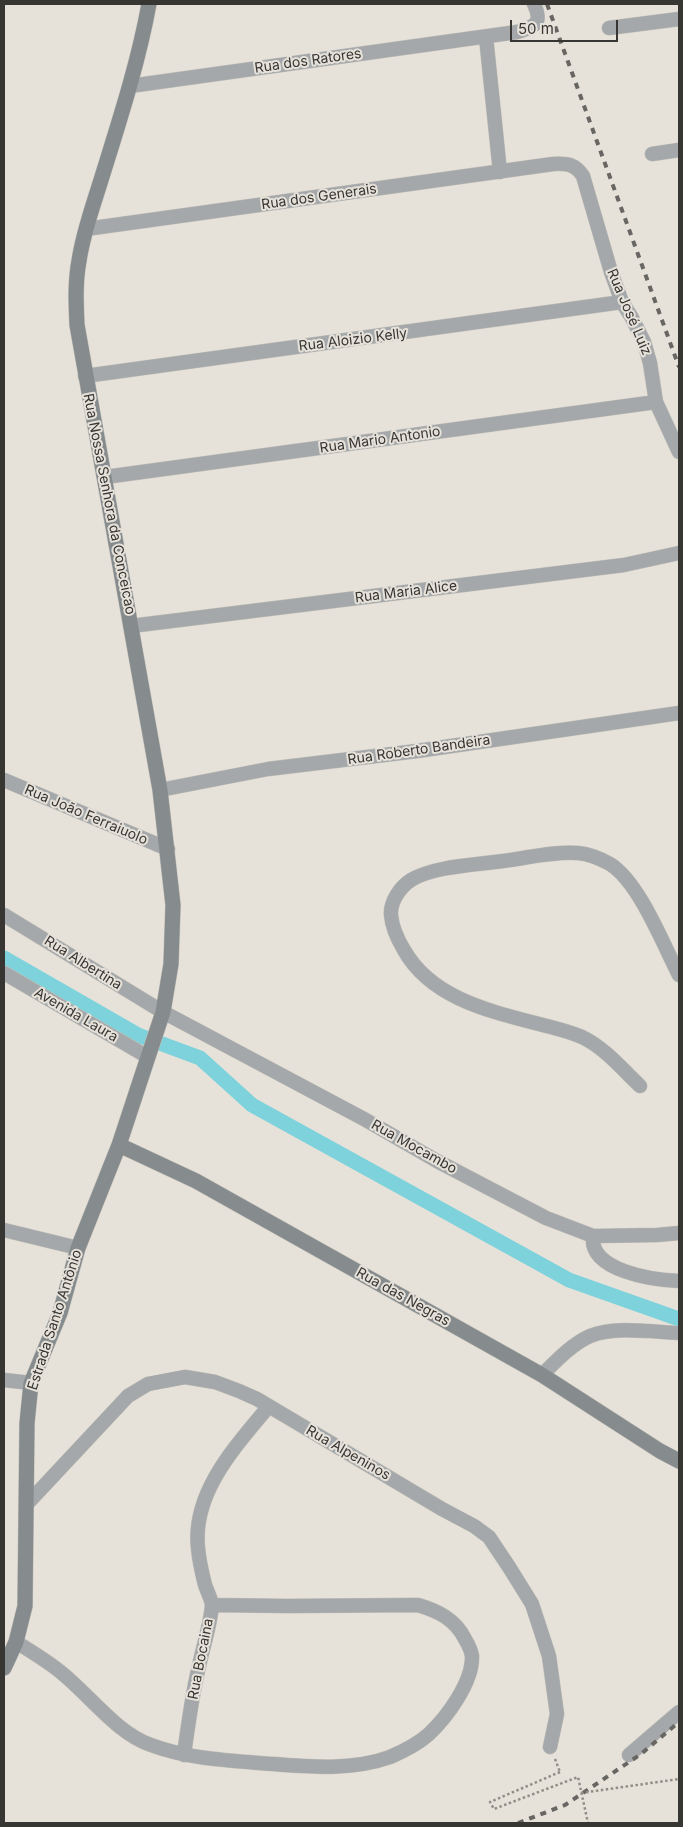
<!DOCTYPE html>
<html>
<head>
<meta charset="utf-8">
<style>
  body { margin:0 }
  #map { position:relative; width:683px; height:1827px; overflow:hidden; background:#e6e2da; font-family:Inter,sans-serif }
  canvas { display:block }
  .frame { position:absolute; inset:0; border:5px solid #383633; pointer-events:none }
  .scale { position:absolute; left:510px; top:20px; width:108px; height:22px; box-sizing:border-box; border:2px solid #383633; border-top:0; padding-left:6px; font-size:15px; line-height:18px; white-space:nowrap; color:#383633; -webkit-text-stroke:4px #e6e2da; paint-order:stroke }
</style>
</head>
<body>
<div id="map">
<canvas width="683" height="1827"></canvas>
<div class="frame"></div>
<div class="scale">50 m</div>
</div>
<script>
const c = document.querySelector('canvas').getContext('2d');
c.lineJoin = 'round';
function stroke(path, color, width, dash) { c.strokeStyle = color; c.lineWidth = width; c.lineCap = dash ? 'butt' : 'round'; c.setLineDash(dash || []); c.stroke(path); }
function write(font, color, halo, rows, align = 'center') {
  c.font = font + ' Inter,sans-serif'; c.lineWidth = 4; c.setLineDash([]); c.textBaseline = 'middle'; c.strokeStyle = halo; c.fillStyle = color; for (const [text, x, y, turn = 0] of rows) {
    c.save(); c.translate(x, y); c.rotate((+turn || 0) * Math.PI / 180); c.textAlign = isNaN(turn) ? turn : align; if (halo) c.strokeText(text, 0, 0); c.fillText(text, 0, 0); c.restore();
  }
}
stroke(new Path2D(`
  M4,958l134,77 62,23 52,47 317,175 110,39`), '#7dd2db', 15);
const street = new Path2D(`
  M609,28l70,-9
  M486,37l14,135
  M130,86l387,-54c18,-6 26,-8 17,-28
  M652,154l27,-4
  M86,229l467,-65c14,-1 22,0 30,12l28,96 11,30 10,16 12,24 6,21 6,39 23,50
  M85,376l537,-74
  M105,477l551,-75
  M131,626l493,-61 55,-12
  M4,780l164,69
  M160,790l108,-21 149,-18 262,-38
  M4,915l159,97 201,107 73,42 109,57 47,18 64,-1 22,-2
  M4,973l144,84
  M640,1086c-18,-17 -35,-38 -58,-49 -14,-6 -28,-9 -43,-13 -50,-13 -108,-26 -135,-74 -6,-10 -12,-23 -13,-35 -1,-13 9,-28 20,-35 23,-14 65,-15 92,-19 25,-3 50,-10 75,-8 11,1 23,6 32,11 29,18 53,80 69,111
  M4,1230l74,18
  M593,1236c-4,35 60,44 86,45
  M542,1375c14,-14 30,-31 48,-39 25,-10 63,-4 89,-3
  M4,1380l27,3
  M27,1504l101,-108 20,-12 37,-7 30,5 24,9 18,8 185,110 32,17 15,11 20,30 23,37 17,52 8,58 -7,33
  M16,1642c16,10 33,20 47,32 27,22 55,60 88,71 35,13 71,15 108,18 42,3 90,9 131,-6 14,-6 28,-13 39,-23 18,-17 44,-52 43,-78 -1,-6 -4,-12 -7,-17 -10,-20 -27,-28 -47,-34l-130,1 -76,-1
  M184,1755c4,-30 8,-60 15,-89 4,-19 11,-40 13,-60 0,-6 -5,-15 -7,-21 -3,-12 -6,-25 -7,-37 -6,-56 38,-102 71,-142
  M629,1755l50,-43`);
const secondary = new Path2D(`
  M119,1145l77,36 346,194 118,76 19,10
  M4,1668l12,-26 9,-36 2,-183 4,-40 29,-70 18,-65 41,-103 29,-88 15,-45 8,-48 2,-59 -13,-115 -83,-465c-1,-21 -2,-43 2,-64 4,-28 14,-55 22,-81 18,-58 37,-116 48,-176`);
stroke(street, '#c3c0b9', 15);
stroke(secondary, '#c3c0b9', 16);
stroke(new Path2D(`
  M555,1759l5,13`), '#908d87', 2.5, [2.5, 2.5]);
stroke(street, '#a4a8aa', 14);
stroke(secondary, '#868c8e', 15);
stroke(new Path2D(`
  M547,4l132,363
  M518,1823l47,-18 76,-51 38,-32`), '#686662', 4, [6, 6]);
stroke(new Path2D(`
  M560,1772l-70,30 4,7 84,-32 10,46
  M581,1793l98,-14`), '#908d87', 2.5, [2.5, 2.5]);
write('14px', '#383633', '#e6e2da', [
  ["Rua dos Ratores",308,61,-8],
  ["Rua dos Generais",319,197,-8],
  ["Rua José Luiz",629,312,67],
  ["Rua Aloizio Kelly",353,340,-7],
  ["Rua Mario Antonio",380,440,-8],
  ["Rua Nossa Senhora da Conceicao",109,504,79],
  ["Rua Maria Alice",406,592,-7],
  ["Rua Roberto Bandeira",419,750,-8],
  ["Rua João Ferraiuolo",86,815,23],
  ["Rua Albertina",83,963,32],
  ["Avenida Laura",76,1015,30],
  ["Rua Mocambo",414,1147,29],
  ["Rua das Negras",403,1297,29],
  ["Estrada Santo Antônio",55,1320,-72],
  ["Rua Alpeninos",348,1453,30],
  ["Rua Bocaina",201,1659,-79]
]);
</script>
</body>
</html>
